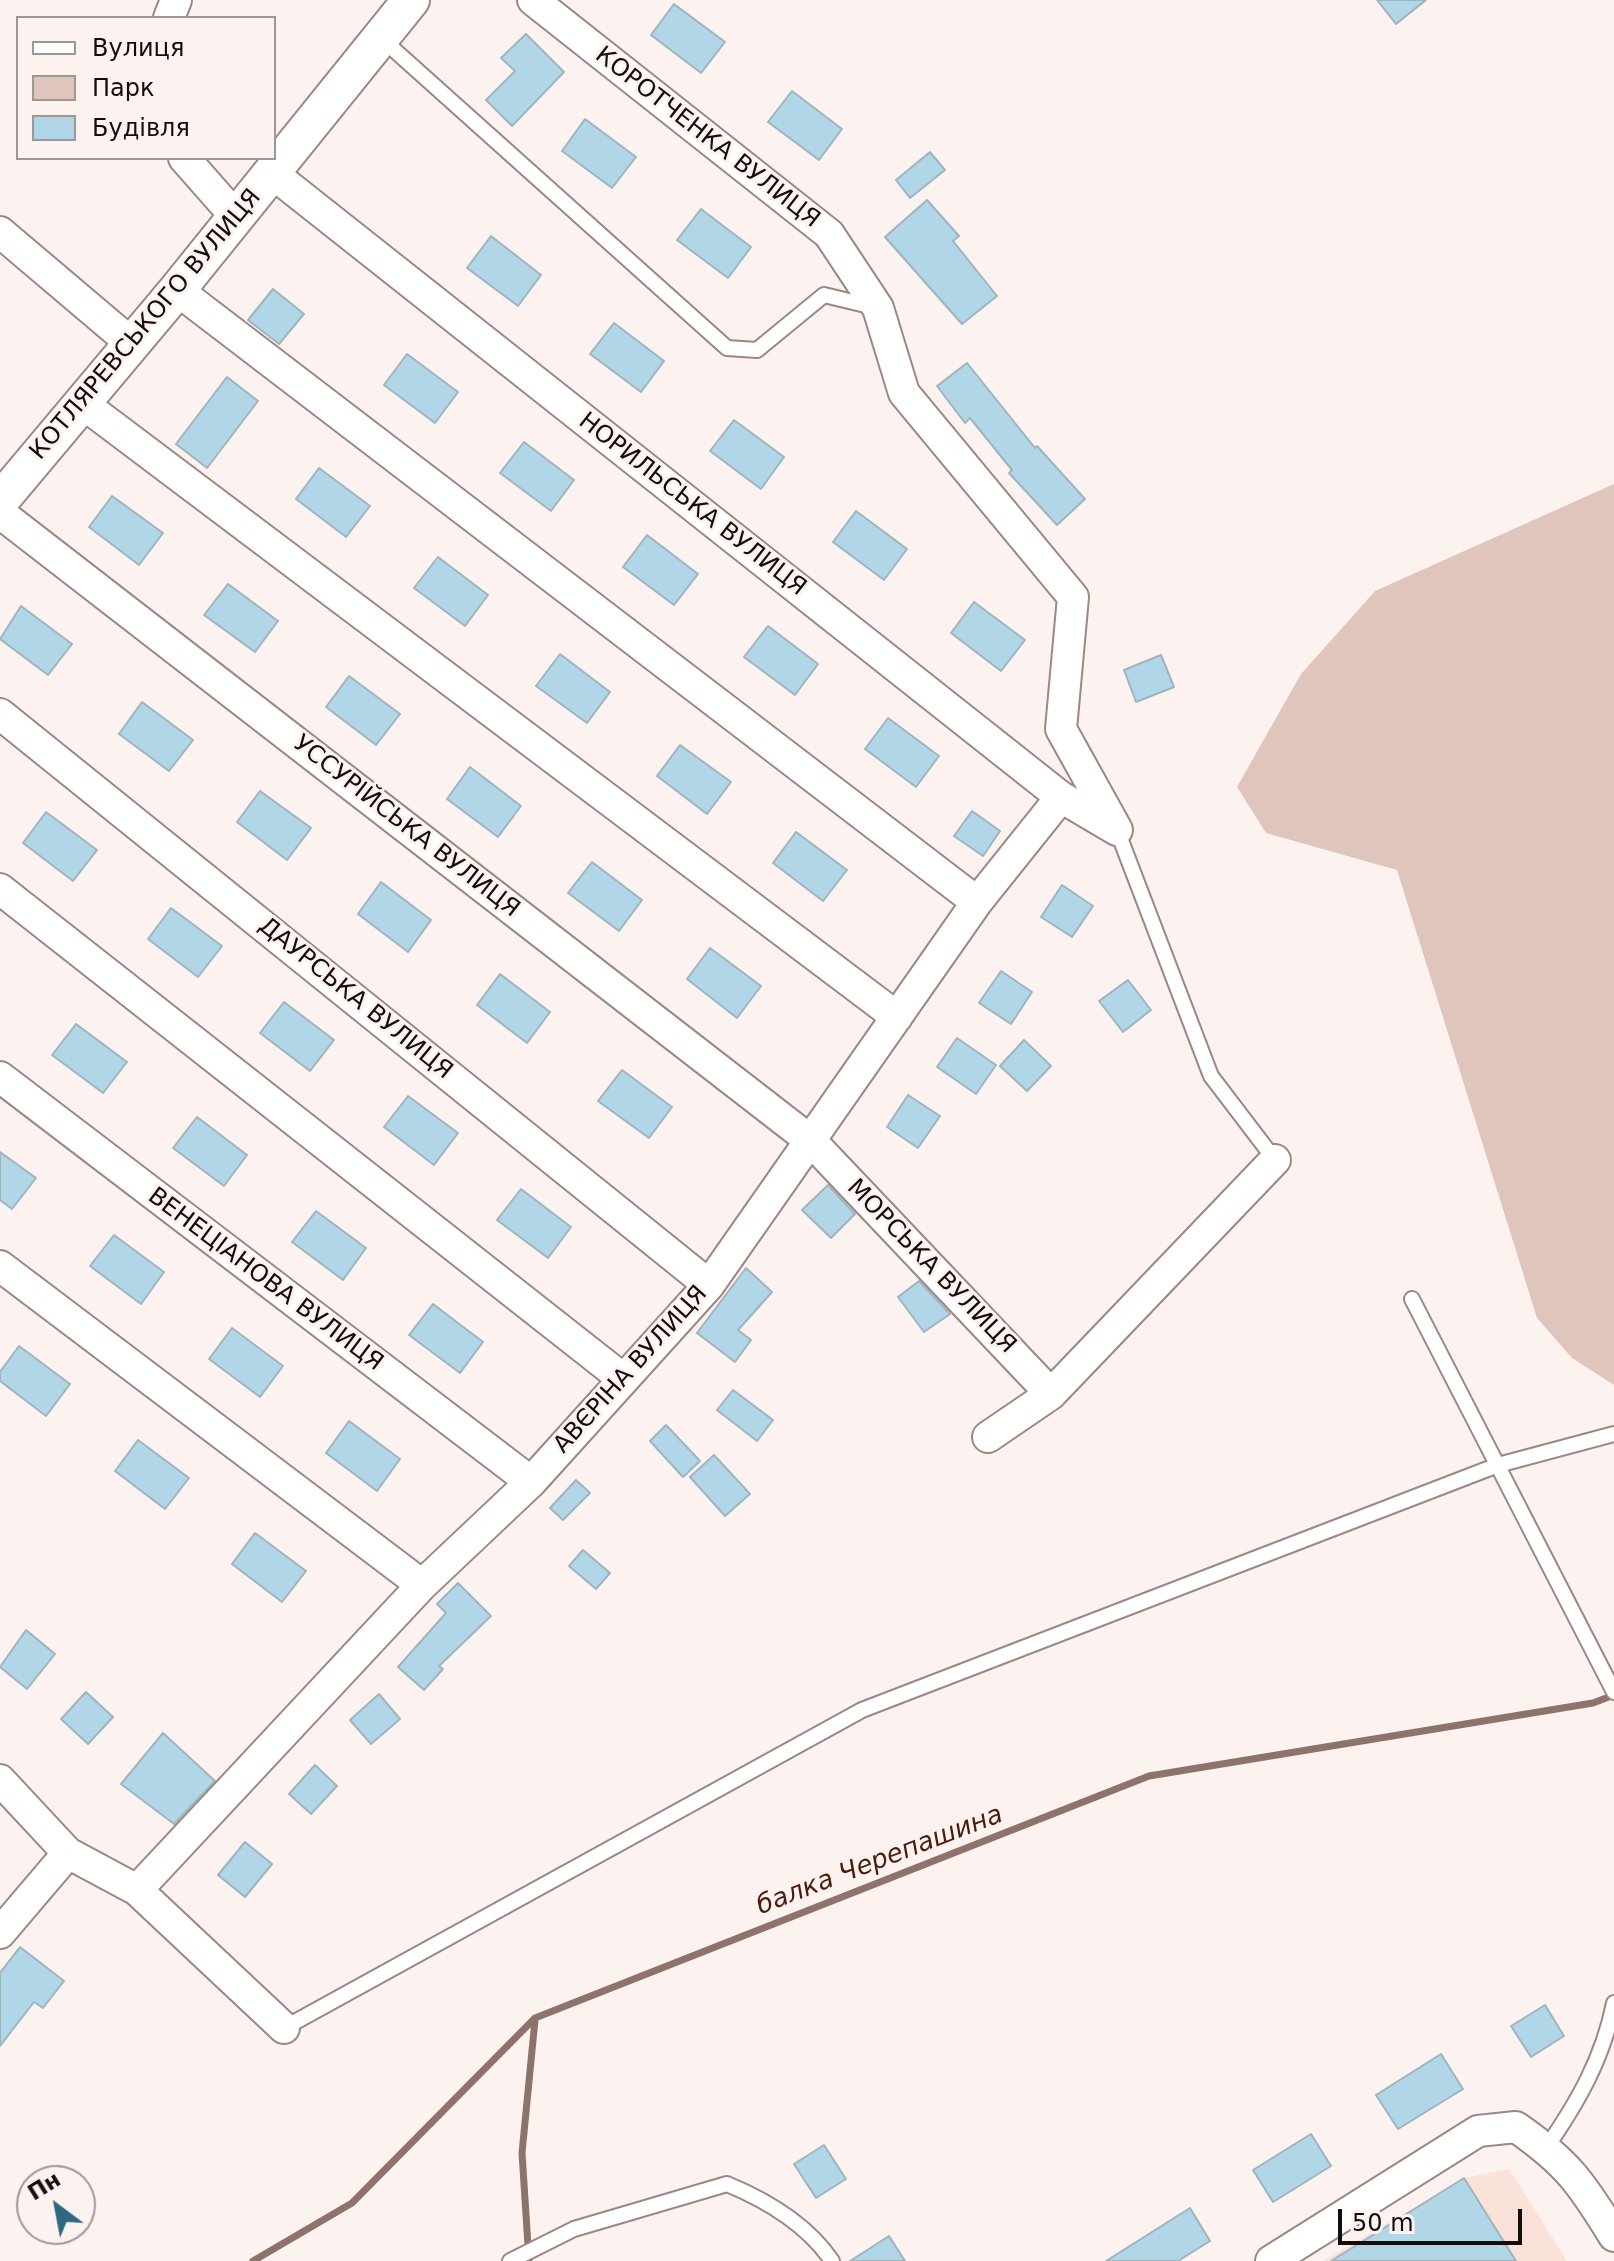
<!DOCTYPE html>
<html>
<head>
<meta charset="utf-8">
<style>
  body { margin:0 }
  #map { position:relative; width:1614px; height:2261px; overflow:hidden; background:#fcf3f0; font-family:"DejaVu Sans",sans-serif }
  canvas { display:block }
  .legend { position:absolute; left:16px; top:16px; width:260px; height:144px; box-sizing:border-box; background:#fcf3f0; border:2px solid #9f9794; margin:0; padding:10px 14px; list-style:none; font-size:24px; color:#140d0b }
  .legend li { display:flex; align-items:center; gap:16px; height:40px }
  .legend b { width:40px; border:2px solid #9f9794 }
  .north { position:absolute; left:16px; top:2165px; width:80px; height:80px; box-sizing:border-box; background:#fcf3f0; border:2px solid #9f9794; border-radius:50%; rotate:328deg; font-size:22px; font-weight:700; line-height:32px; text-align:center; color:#140d0b }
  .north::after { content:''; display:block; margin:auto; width:28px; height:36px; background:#2e6981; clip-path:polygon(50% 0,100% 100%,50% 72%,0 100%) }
  .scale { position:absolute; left:1338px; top:2209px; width:184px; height:36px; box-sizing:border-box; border:4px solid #140d0b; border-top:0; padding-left:10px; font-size:24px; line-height:28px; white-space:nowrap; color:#140d0b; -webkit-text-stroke:6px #fcf3f0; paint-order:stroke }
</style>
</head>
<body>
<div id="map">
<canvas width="1614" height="2261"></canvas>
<ul class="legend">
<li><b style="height:10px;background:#fff"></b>Вулиця</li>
<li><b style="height:22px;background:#e0c5bc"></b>Парк</li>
<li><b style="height:22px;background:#b1d6e7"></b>Будівля</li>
</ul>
<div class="north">Пн</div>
<div class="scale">50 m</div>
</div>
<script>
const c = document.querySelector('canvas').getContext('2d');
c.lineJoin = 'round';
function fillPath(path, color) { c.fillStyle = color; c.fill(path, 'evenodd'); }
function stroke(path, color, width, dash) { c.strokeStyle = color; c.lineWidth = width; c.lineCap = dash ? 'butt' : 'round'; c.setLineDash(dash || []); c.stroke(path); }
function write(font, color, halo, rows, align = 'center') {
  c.font = font + ' "DejaVu Sans",sans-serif'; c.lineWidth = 6; c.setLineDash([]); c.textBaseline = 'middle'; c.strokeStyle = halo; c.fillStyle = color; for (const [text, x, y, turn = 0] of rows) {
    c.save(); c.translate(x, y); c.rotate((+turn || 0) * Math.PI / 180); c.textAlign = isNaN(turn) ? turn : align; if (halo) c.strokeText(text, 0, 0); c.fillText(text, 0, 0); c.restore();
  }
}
fillPath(new Path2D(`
  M1509,2169l58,92h-244l141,-83z`), '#fbe2d9');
fillPath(new Path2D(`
  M1614,484v901l-42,-27 -35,-40 -140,-448 -131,-37 -29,-46 64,-113 74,-83z`), '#e0c5bc');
stroke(new Path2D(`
  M253,2261l99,-58 183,-185 614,-242 444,-73 21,-8
  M529,2261l-7,-108 13,-133`), '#8e736a', 7);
const building = new Path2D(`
  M1377,0h49l-30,24z
  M674,4l51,38 -24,31 -50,-38z
  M526,34l38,38 -52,54 -26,-26 29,-29 -14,-13z
  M792,91l50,38 -23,31 -51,-38z
  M585,119l51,38 -24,31 -50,-37z
  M930,152l15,18 -35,28 -14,-18z
  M927,200l32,36 -6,5 44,55 -35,28 -77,-87z
  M701,209l50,38 -23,31 -51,-38z
  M491,236l50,39 -23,31 -51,-38z
  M273,289l31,25 -25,30 -31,-24z
  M614,323l50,38 -23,31 -51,-38z
  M407,354l51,38 -23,31 -51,-38z
  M967,363l68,85 2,-2 48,53 -28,26 -48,-52 3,-3 -42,-52 -5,5 -28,-37z
  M227,377l31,24 -51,67 -31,-24z
  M734,420l50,37 -23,32 -51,-38z
  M524,442l50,38 -23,31 -51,-38z
  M319,468l51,38 -24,31 -50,-38z
  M112,496l51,37 -24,32 -50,-38z
  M856,511l51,38 -23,31 -51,-38z
  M647,535l51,39 -24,31 -51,-38z
  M438,557l50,38 -23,31 -51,-38z
  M228,584l50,37 -23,31 -51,-37z
  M974,602l51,38 -24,31 -50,-38z
  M21,606l51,38 -24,31 -48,-36z
  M768,626l50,38 -23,31 -51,-38z
  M560,654l50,38 -23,31 -51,-37z
  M1161,655l13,32 -38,15 -12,-32z
  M349,676l51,38 -24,31 -50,-38z
  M142,702l51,38 -24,31 -50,-37z
  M888,718l51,38 -23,31 -51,-38z
  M680,745l51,37 -24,32 -50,-38z
  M470,767l51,39 -23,31 -51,-38z
  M260,791l51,37 -24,32 -50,-38z
  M972,811l28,20 -17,25 -29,-20z
  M46,812l51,38 -24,31 -50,-38z
  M796,832l51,38 -24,31 -50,-38z
  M592,862l50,38 -23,31 -51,-38z
  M381,882l50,38 -23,32 -50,-38z
  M1062,885l31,21 -21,31 -31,-20z
  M171,908l51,38 -24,31 -50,-38z
  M710,948l51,38 -24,32 -50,-39z
  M1001,971l31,21 -21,32 -32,-21z
  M500,974l50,38 -23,31 -50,-38z
  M1128,980l23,30 -28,22 -24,-31z
  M284,1002l50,38 -24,31 -50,-38z
  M76,1024l51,38 -24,31 -51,-38z
  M957,1038l39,27 -20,29 -39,-27z
  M1024,1040l27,26 -24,25 -27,-25z
  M622,1070l50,37 -23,31 -51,-37z
  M908,1095l32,21 -22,32 -31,-21z
  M408,1096l50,37 -24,32 -50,-38z
  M197,1117l50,38 -23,31 -51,-38z
  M0,1152l36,26 -24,31 -12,-9z
  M828,1185l27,29 -24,24 -29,-28z
  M521,1189l50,38 -23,31 -51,-38z
  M316,1211l50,37 -23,32 -51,-38z
  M114,1235l50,37 -23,32 -51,-38z
  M746,1268l26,24 -34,38 13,10 -16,22 -38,-29z
  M919,1281l31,33 -26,18 -26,-35z
  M433,1304l50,38 -23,31 -51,-38z
  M232,1328l51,38 -23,31 -51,-38z
  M19,1346l51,38 -24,32 -46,-35v-9z
  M733,1390l40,30 -16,21 -40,-31z
  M349,1421l51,38 -23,32 -51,-38z
  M666,1425l34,36 -17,16 -33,-36z
  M138,1440l51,38 -24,31 -50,-38z
  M714,1455l36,39 -25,22 -35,-39z
  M576,1480l14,13 -27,27 -13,-12z
  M255,1533l51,38 -24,31 -50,-38z
  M583,1550l27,23 -14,16 -27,-23z
  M458,1583l33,33 -52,50 4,3 -19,21 -26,-23 48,-54 -9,-9z
  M26,1630l29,24 -28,35 -27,-22z
  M86,1692l27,25 -25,27 -27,-25z
  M379,1694l21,25 -29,25 -21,-24z
  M163,1733l52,48 -41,43 -53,-40z
  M315,1765l22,21 -26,28 -22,-20z
  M245,1842l27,22 -27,33 -27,-22z
  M20,1947l44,34 -21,27 -9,-6 -34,44v-73z
  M1545,2005l19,31 -33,21 -20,-31z
  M1441,2054l22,35 -65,40 -22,-34z
  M1311,2134l20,32 -58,36 -20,-32z
  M824,2145l22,34 -30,19 -22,-34z
  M1464,2178l52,83h-185z
  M1190,2208l20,33 -32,20h-72z
  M889,2236l16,25h-55z`);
fillPath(building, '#b1d6e7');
stroke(building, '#9eb4be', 2);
const service = new Path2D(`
  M382,39l345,309 30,2 67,-55 50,12
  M1117,830l94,246 64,84
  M1412,1299l202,393
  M284,2028l578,-318 636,-245 116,-31
  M1546,2148c32,-46 57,-90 68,-145
  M510,2261l64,-32 153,-45c41,17 80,40 105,77`);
const minor = new Path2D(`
  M533,0l296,234 49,74 26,85 169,204 -12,132 55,99
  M169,18l7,-18
  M184,158l52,59
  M272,173l789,624 56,33
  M0,232l131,111
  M177,290l800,612
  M82,403l815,614
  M0,513l811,628 240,253
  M0,714l709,571
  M0,889l622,489
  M0,1077l531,405
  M0,1266l422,319
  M988,1437l63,-43 224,-234
  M0,1780l68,73 69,37 147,138
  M137,1890l285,-305 109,-103 178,-197 268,-383 84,-105
  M0,1933l68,-80
  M1271,2261l207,-130 38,-4c52,36 66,57 98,109`);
const tertiary = new Path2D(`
  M0,501l177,-211 234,-290`);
stroke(service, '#9c8781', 18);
stroke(minor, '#9c8781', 34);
stroke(tertiary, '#9c8781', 40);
stroke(service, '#fff', 14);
stroke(minor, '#fff', 30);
stroke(tertiary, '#fff', 36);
write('24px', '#140d0b', '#fcf3f0', [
  ["КОРОТЧЕНКА ВУЛИЦЯ",707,138,38],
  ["КОТЛЯРЕВСЬКОГО ВУЛИЦЯ",146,325,-50],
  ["НОРИЛЬСЬКА ВУЛИЦЯ",692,505,38],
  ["УССУРІЙСЬКА ВУЛИЦЯ",406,827,38],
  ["ДАУРСЬКА ВУЛИЦЯ",355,999,39],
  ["МОРСЬКА ВУЛИЦЯ",931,1267,46],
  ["ВЕНЕЦІАНОВА ВУЛИЦЯ",265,1280,37],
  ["АВЄРІНА ВУЛИЦЯ",631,1370,-48]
]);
write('italic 26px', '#4a1c0b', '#fcf3f0', [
  ["балка Черепашина",880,1861,-21]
]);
</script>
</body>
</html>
